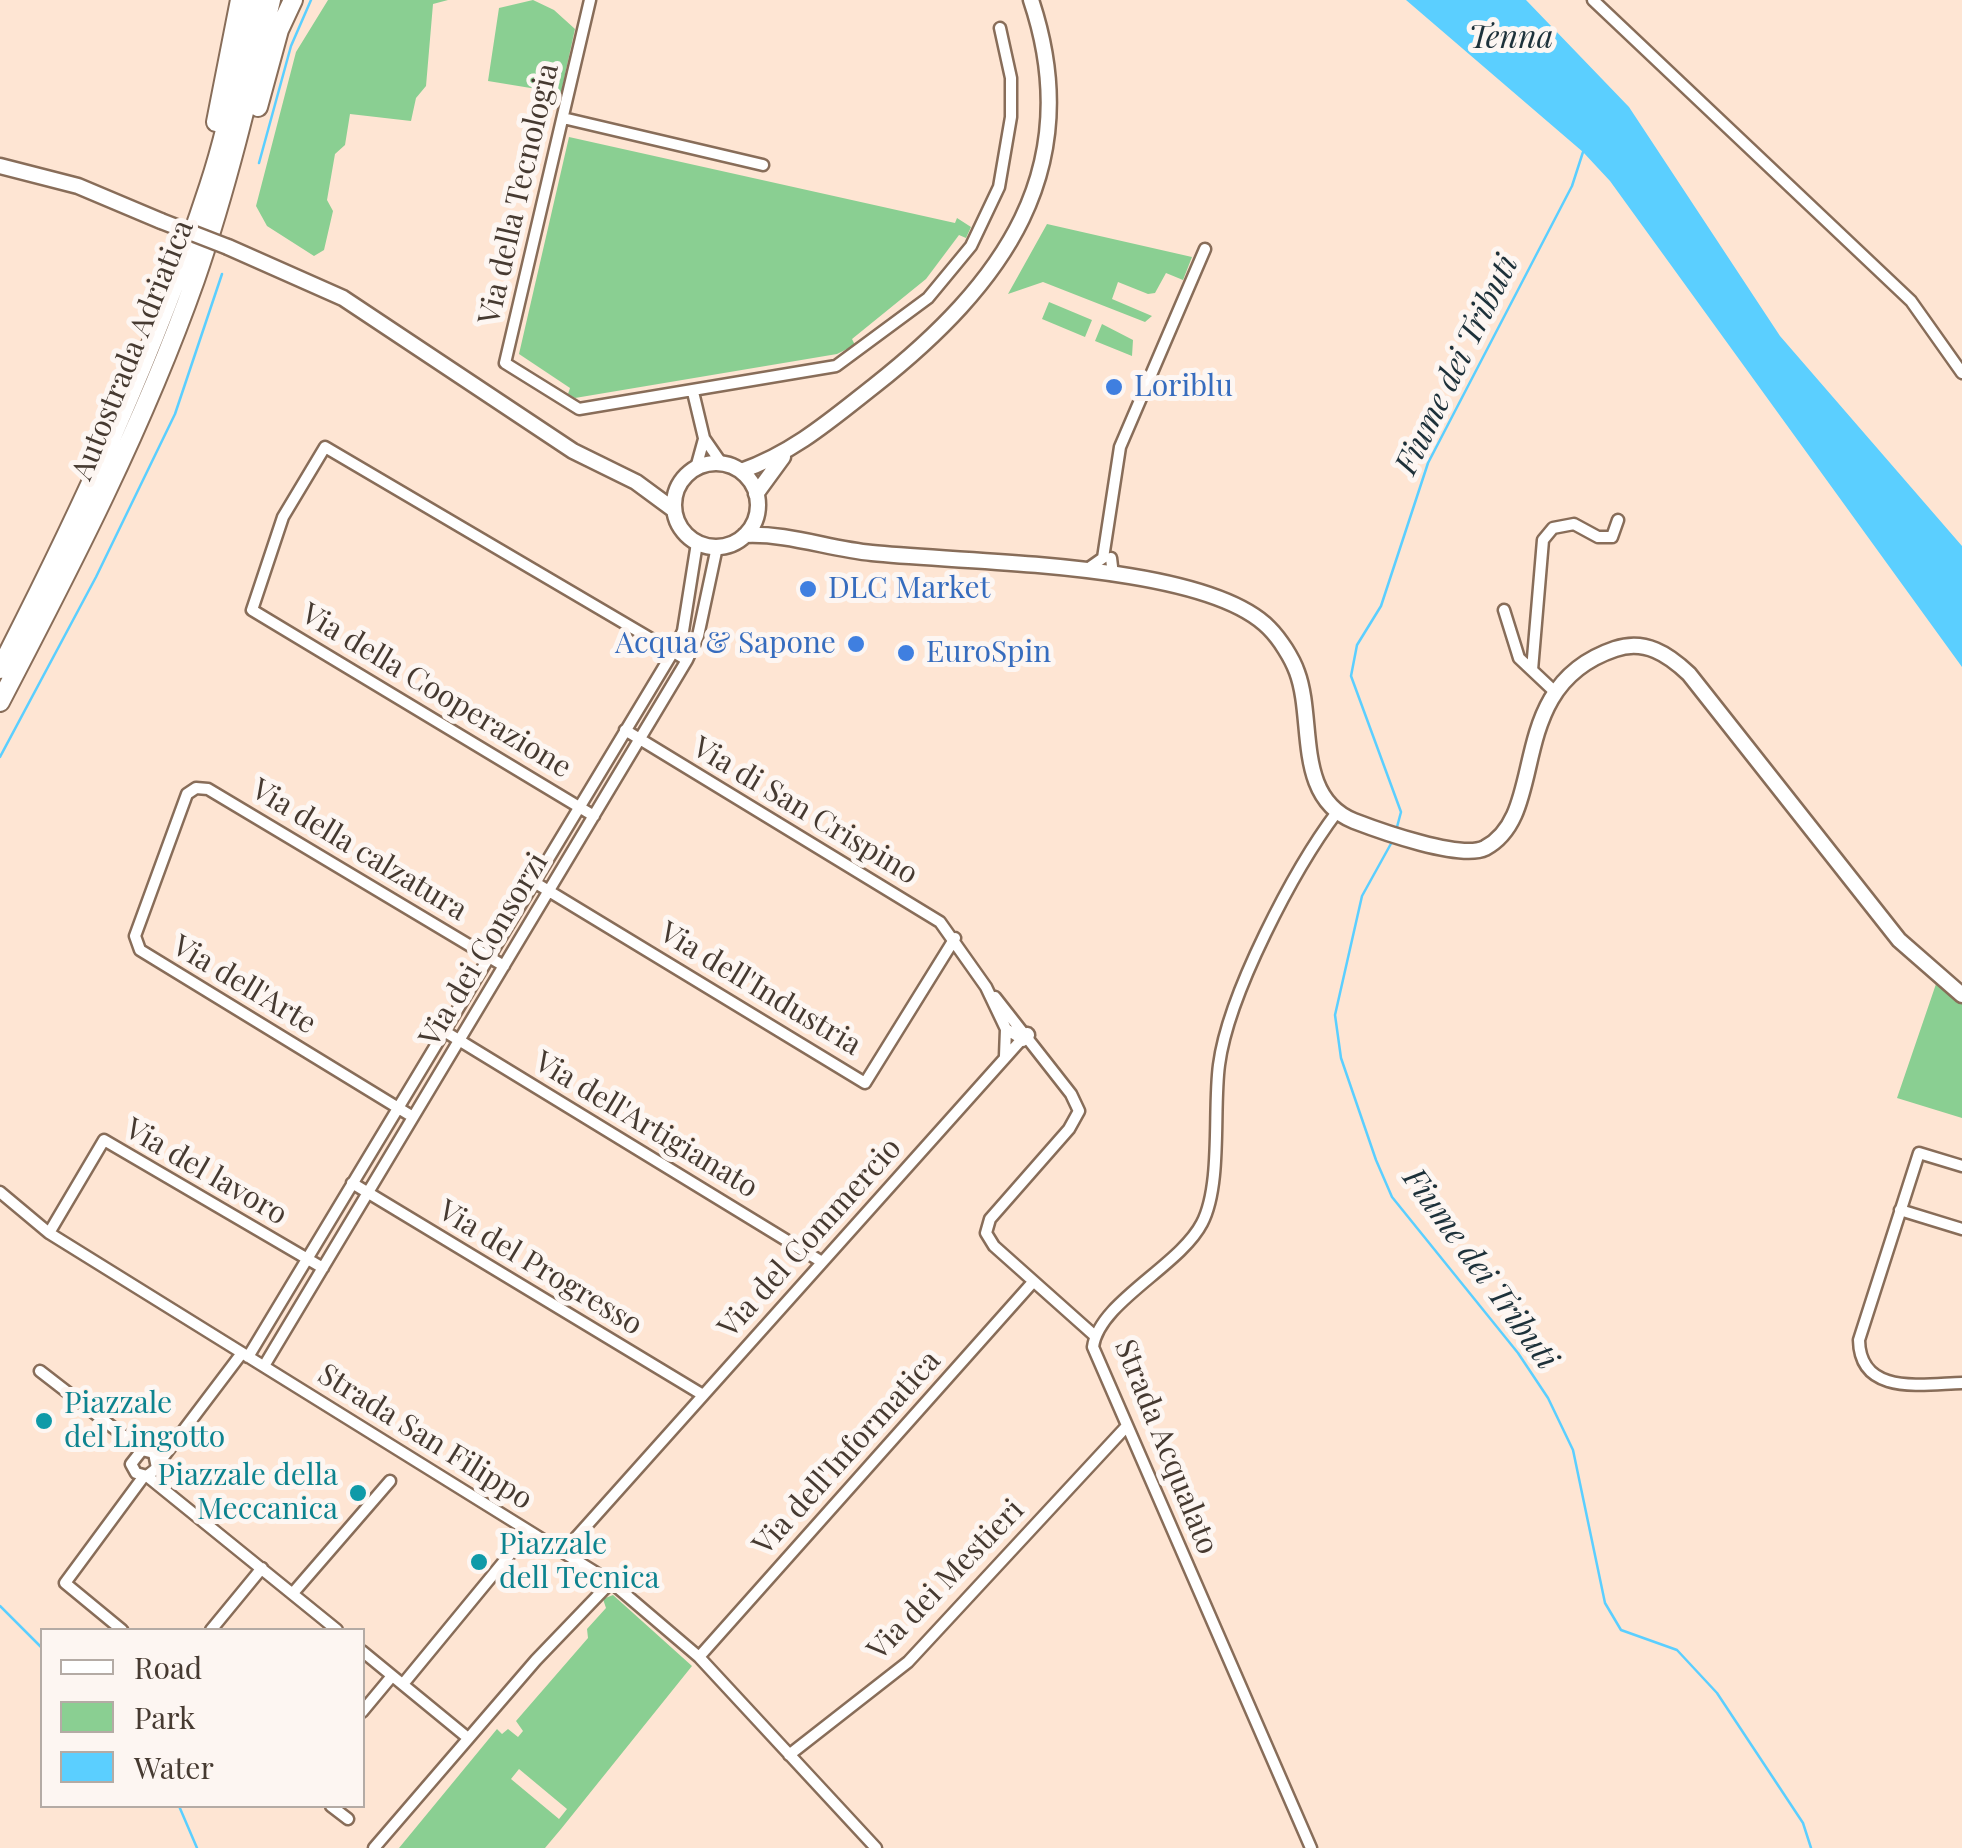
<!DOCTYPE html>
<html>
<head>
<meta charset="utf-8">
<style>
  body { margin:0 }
  #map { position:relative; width:1962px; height:1848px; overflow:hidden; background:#fee5d3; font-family:"Playfair Display",serif }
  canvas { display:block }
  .legend { position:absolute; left:40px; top:1628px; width:325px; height:180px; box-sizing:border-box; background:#fdf6f2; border:2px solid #b4aba5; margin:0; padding:12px 18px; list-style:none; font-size:30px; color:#463a31 }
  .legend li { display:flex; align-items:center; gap:20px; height:50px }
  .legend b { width:50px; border:2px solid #b4aba5 }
</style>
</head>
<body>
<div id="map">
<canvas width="1962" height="1848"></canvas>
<ul class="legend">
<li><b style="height:12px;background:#fff"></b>Road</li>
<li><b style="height:28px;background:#8acf92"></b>Park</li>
<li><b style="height:28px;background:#5bcfff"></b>Water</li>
</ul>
</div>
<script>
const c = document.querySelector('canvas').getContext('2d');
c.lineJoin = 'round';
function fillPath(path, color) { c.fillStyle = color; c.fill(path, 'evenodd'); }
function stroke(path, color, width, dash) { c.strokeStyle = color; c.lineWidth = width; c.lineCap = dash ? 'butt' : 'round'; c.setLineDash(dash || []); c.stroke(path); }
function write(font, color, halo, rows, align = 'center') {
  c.font = font + ' "Playfair Display",serif'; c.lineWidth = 10; c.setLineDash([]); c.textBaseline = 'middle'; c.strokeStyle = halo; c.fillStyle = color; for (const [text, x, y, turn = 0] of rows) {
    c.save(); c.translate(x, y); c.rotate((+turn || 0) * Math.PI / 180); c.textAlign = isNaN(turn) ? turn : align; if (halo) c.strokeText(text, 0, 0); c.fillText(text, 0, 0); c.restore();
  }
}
fillPath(new Path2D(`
  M328,0h120l-15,4 -7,82 -10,12 -5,23 -61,-7 -5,31 -10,9 -8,46 6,11 -9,39 -10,6 -47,-30 -11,-20 40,-154z
  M533,0l21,10 21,19 -14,64 -73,-12 11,-73z
  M569,137l386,86 2,-5 14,9 -5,11 -7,-3 -33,44 -74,60 3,6 -18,9 -262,44 -7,-4 2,-6 -51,-34z
  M1047,224l145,33 -9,23 -17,-7 -11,20 -7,1 -30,-12 -6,17 40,17 -7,6 -102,-40 -35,12z
  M1049,302l43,18 -7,17 -43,-18z
  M1102,324l31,16 -1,16 -37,-15z
  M1936,984l26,18v116l-65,-20z
  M613,1595l79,71 -131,163 -16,19h-146l98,-119 5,5 6,-5 10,8 5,-6 -7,-10 72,-83 -1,-9 19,-21 -3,-9zM519,1769l48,40 -8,10 -48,-40z`), '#8acf92');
fillPath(new Path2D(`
  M1406,0h120l103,107 151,229 182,210v121l-352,-486 -27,-29z`), '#5bcfff');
stroke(new Path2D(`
  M259,163l32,-117 20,-46
  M0,757l96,-180 79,-163 47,-140
  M1397,827l4,-15 -50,-136 6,-31 24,-39 47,-143 144,-277 11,-34
  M1393,840l-31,56 -27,119 6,43 35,102 16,37 126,156 30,45 25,52 32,153 16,27 56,20 40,43 86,130 8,25
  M0,1606l42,42
  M179,1806l18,42`), '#5bcfff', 2.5);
const street = new Path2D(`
  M590,0l-85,363 74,46 257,-43 92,-68 43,-52 28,-59 12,-70v-39l-11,-50
  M1593,0l318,301 51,72
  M563,118l200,47
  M693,392l11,46 18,26
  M696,468l8,-29
  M1111,558l2,17
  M1086,570l17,-12 17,-111 85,-198
  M1504,610l15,48 35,33
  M1532,670l11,-130 10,-12 21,-4 24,13h14l6,-17
  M625,730l315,192 46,65 20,42 -1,27
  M594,816l-342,-206 31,-93 42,-70 362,213
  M534,882l331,201 90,-145
  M995,997l76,97 8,17 -10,18 -79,90 -4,14 8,13 101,90
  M444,1031l378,231
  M413,1117l-273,-167 -5,-14 52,-142 9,-6 12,1 296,177
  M1962,1166l-43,-13 -60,187c1,56 63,44 103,43
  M352,1183l351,212
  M0,1192l49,41 562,349 88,75 177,191
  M1900,1210l62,19
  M49,1233l55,-93 219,128
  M248,1357l425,-705 10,-21 14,-88
  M264,1366l423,-706 11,-24 19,-89
  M40,1371l102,79 12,3 3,15 -10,8 -11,-3 -5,-9 11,-14
  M149,1450l29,-16
  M158,1464l84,-111
  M147,1476l190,154
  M563,1552l459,-513 -16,-10
  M293,1593l97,-112
  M122,1630l-57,-47 79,-107
  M211,1630l51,-62
  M362,1651l106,87
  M699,1657l334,-375
  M403,1684l112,-136
  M362,1712l30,-36
  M789,1755l119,-93 218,-235
  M331,1806l17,13
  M374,1848l162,-188 75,-78
  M1311,1848l-218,-501c6,-45 87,-81 109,-124 20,-38 11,-114 17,-158 9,-70 75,-196 118,-253`);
const secondary = new Path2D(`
  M0,166l78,20 83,35
  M228,247l115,51 230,153 63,31 38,28
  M674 505a42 42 0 1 1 84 0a42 42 0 1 1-84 0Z
  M741,471c52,-18 91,-52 133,-85 128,-101 214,-216 157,-386
  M756,494l27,-37
  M745,535c44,-2 84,14 127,18 95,10 333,9 397,75 11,11 23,30 28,44 18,48 -3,125 57,149 26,10 107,39 131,27 66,-35 17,-161 130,-199 30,-10 53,5 74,25l210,266 63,55
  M1022,1039l5,-4`);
const highway = new Path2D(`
  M258,107l21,-77 14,-30
  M216,122l24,-122
  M0,669c81,-158 154,-315 209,-483 20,-60 31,-125 46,-186
  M0,702c72,-138 143,-275 195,-422 32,-92 54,-186 76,-280`);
stroke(street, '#886d59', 15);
stroke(secondary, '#886d59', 19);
stroke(highway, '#886d59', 22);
stroke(street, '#fff', 10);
stroke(secondary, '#fff', 14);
stroke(highway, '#fff', 18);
const secondaryBridge = new Path2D(`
  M161,221l67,26`);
stroke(secondaryBridge, '#886d59', 19, []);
stroke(secondaryBridge, '#fff', 14);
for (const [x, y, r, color] of [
  [1114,387,10,"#3f7fe0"],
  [808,589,10,"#3f7fe0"],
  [856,644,10,"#3f7fe0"],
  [906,653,10,"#3f7fe0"],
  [44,1421,10,"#0f9aa8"],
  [358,1493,10,"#0f9aa8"],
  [479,1562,10,"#0f9aa8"]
]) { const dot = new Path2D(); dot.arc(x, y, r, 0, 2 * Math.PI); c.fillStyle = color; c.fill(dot); stroke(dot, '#fdf6f2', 4); }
write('30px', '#463a31', '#fdf6f2', [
  ["Via della Tecnologia",519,194,-77],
  ["Autostrada Adriatica",133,350,-68],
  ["Via della Cooperazione",436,691,31],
  ["Via di San Crispino",805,811,31],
  ["Via della calzatura",359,850,31],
  ["Via dei Consorzi",484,950,-59],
  ["Via dell'Arte",244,985,31],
  ["Via dell'Industria",760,989,31],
  ["Via dell'Artigianato",646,1125,31],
  ["Via del lavoro",206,1172,30],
  ["Via del Commercio",810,1238,-48],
  ["Via del Progresso",540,1268,31],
  ["Strada San Filippo",425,1437,32],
  ["Strada Acqualato",1166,1447,68],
  ["Via dell'Informatica",847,1453,-48],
  ["Via dei Mestieri",946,1580,-46]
]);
write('30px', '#366cbe', '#fdf6f2', [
  ["Loriblu",1134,387],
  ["DLC Market",828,589],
  ["Acqua & Sapone",836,644,"right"],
  ["EuroSpin",926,653]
], 'left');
write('30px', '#0d838f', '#fdf6f2', [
  ["Piazzale",64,1404],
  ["del Lingotto",64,1438],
  ["Piazzale della",338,1476,"right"],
  ["Meccanica",338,1510,"right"],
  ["Piazzale",499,1545],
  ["dell Tecnica",499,1579]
], 'left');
write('italic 32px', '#1d313a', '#fdf6f2', [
  ["Tenna",1511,38],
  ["Fiume dei Tributi",1457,365,-64],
  ["Fiume dei Tributi",1480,1269,54]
]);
</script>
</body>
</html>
